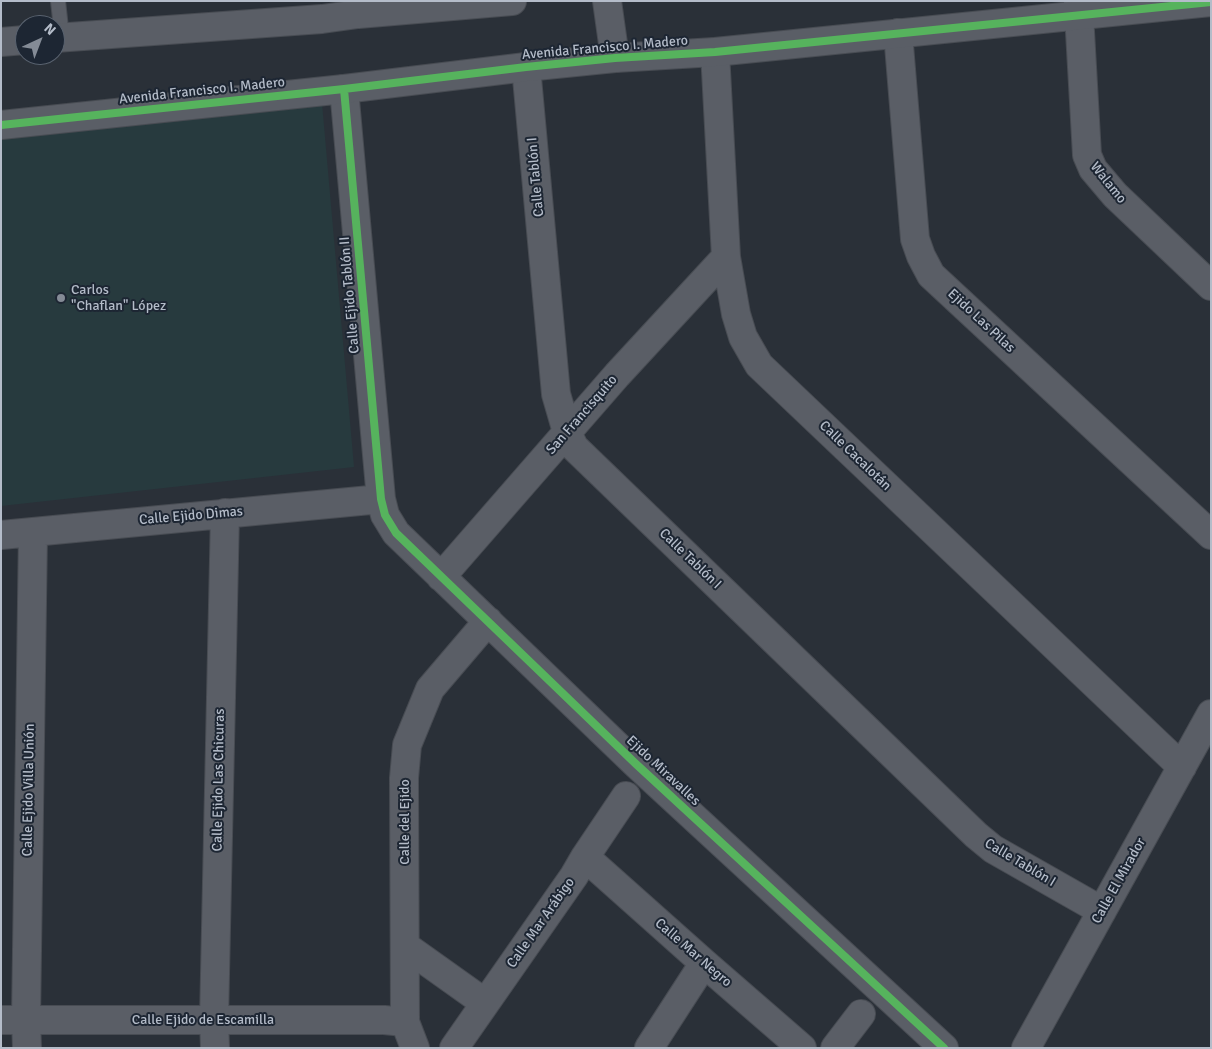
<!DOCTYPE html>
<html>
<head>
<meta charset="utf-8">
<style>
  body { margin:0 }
  #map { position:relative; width:1212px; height:1049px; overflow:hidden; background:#2a3038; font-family:Signika,sans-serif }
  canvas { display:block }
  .frame { position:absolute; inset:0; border:2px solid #b4bcc9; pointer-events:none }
  .north { position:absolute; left:15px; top:15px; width:50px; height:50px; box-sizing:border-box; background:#1d2633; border:1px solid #59626f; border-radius:50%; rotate:43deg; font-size:14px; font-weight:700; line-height:20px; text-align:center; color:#b4bcc9 }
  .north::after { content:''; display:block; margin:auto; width:18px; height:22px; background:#848b96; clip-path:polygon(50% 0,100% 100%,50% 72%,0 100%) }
</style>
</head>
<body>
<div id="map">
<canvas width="1212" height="1049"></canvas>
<div class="frame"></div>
<div class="north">N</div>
</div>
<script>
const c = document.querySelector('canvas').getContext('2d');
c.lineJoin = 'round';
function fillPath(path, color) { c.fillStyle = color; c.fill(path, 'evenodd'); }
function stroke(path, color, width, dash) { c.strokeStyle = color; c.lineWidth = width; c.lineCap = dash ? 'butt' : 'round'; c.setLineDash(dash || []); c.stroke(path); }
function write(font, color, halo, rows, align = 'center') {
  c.font = font + ' Signika,sans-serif'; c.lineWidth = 4; c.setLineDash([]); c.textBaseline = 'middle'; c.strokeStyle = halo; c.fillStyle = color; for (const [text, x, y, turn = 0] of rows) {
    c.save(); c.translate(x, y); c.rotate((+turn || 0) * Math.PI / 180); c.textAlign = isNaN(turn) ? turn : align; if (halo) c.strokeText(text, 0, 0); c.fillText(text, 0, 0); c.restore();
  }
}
fillPath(new Path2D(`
  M322,103l32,364 -353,39v-370z`), '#273a3e');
const service = new Path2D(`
  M58,1l4,36`);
const minor = new Path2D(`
  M607,1l8,57
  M1078,1l1,13 8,141 6,14 22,26 96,91
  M898,33l17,206 6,17 10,19 280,260
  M715,52l11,205 10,57 7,23 16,28 423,402
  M526,67l30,327 11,38 7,15 402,388 17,14 109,62
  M344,89l37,410 4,16 11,18 240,231 308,284
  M1,535l380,-36
  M441,577l176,-202 109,-118
  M585,857l119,106 98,85
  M405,946l80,57
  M1,1020h383l21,2
  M27,1048l-1,-28 7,-488
  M215,1048l-1,-28 11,-507
  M415,1048l-10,-26 -1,-244 3,-33 23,-56 58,-68
  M454,1048l120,-172 11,-19 41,-61
  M649,1048l55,-85
  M835,1048l26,-34
  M1026,1048l185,-334`);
const tertiary = new Path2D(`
  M55,38l267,-19 36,-5 154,-13
  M1,42l24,-2
  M1,125l343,-36 182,-22 89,-9 100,-6 496,-50`);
stroke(service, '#484c53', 16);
stroke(minor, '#484c53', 30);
stroke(tertiary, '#484c53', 30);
stroke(service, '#5a5e66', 14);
stroke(minor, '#5a5e66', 28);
stroke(tertiary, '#5a5e66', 28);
stroke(new Path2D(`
  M344,89l37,410 4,16 11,18 240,231 308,284
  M1,125l343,-36 182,-22 89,-9 100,-6 496,-50`), '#56b35d', 8);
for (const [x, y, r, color] of [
  [61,298,5,"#848b96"]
]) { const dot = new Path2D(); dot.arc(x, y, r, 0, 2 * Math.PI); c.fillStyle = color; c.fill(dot); stroke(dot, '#1d2633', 2); }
write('14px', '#b4bcc9', '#1d2633', [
  ["Avenida Francisco I. Madero",605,48,-5],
  ["Avenida Francisco I. Madero",202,91,-6],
  ["Calle Tablón I",536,177,-95],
  ["Walamo",1108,183,51],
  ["Calle Ejido Tablón II",350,295,-95],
  ["Ejido Las Pilas",981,321,43],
  ["San Francisquito",582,415,-49],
  ["Calle Cacalotán",855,456,44],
  ["Calle Ejido Dimas",191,516,-5],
  ["Calle Tablón I",690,559,44],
  ["Ejido Miravalles",663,771,43],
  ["Calle Ejido Las Chicuras",219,780,-89],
  ["Calle Ejido Villa Unión",29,790,-89],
  ["Calle del Ejido",405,822,-90],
  ["Calle Tablón I",1020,863,31],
  ["Calle El Mirador",1119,881,-61],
  ["Calle Mar Arábigo",541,923,-55],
  ["Calle Mar Negro",693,953,41],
  ["Calle Ejido de Escamilla",203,1020]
]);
write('14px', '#b4bcc9', '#1d2633', [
  ["Carlos",71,290],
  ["\"Chaflan\" López",71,306]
], 'left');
</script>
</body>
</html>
